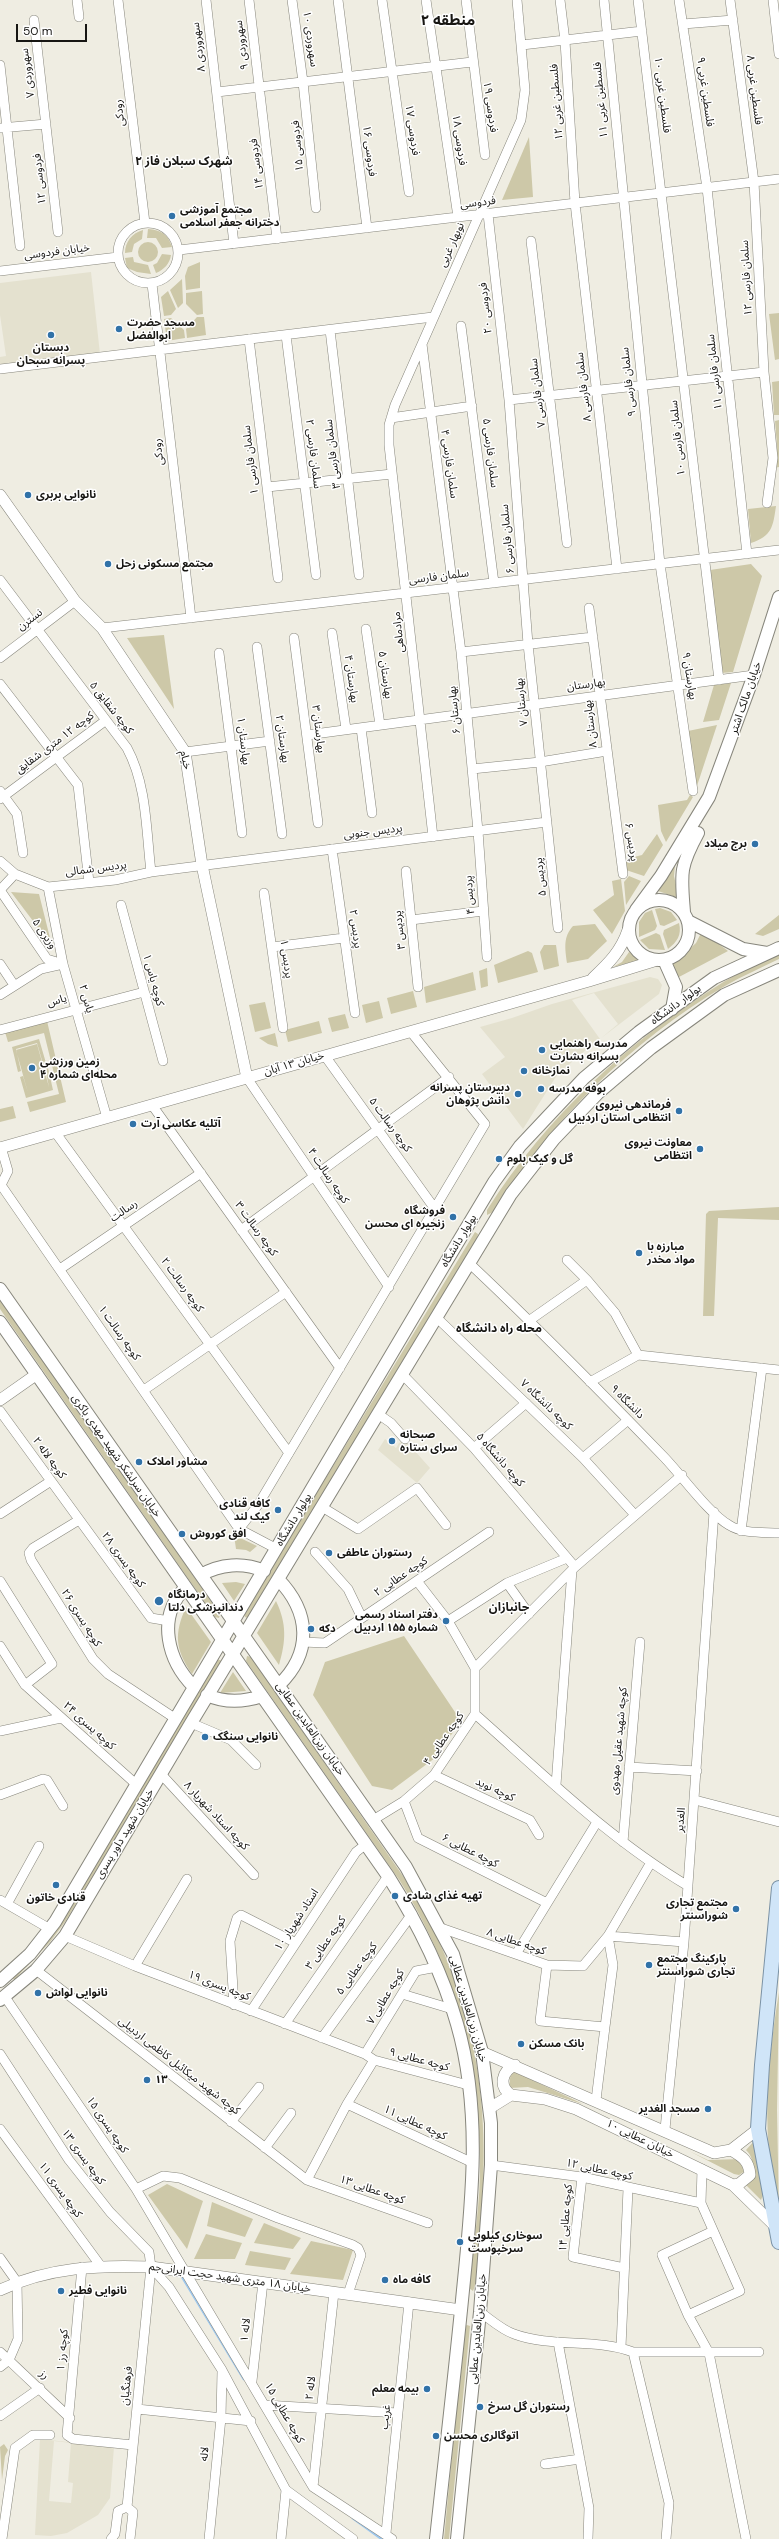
<!DOCTYPE html>
<html>
<head>
<meta charset="utf-8">
<style>
  body { margin:0 }
  #map { position:relative; width:779px; height:2539px; overflow:hidden; background:#efede2; font-family:"DM Sans",sans-serif }
  canvas { display:block }
  .scale { position:absolute; left:16px; top:24px; width:71px; height:18px; box-sizing:border-box; border:2px solid #171613; border-top:0; padding-left:5px; font-size:12px; line-height:14px; white-space:nowrap; color:#171613; -webkit-text-stroke:3px #fff; paint-order:stroke }
</style>
</head>
<body>
<div id="map">
<canvas width="779" height="2539"></canvas>
<div class="scale">50 m</div>
</div>
<script>
const c = document.querySelector('canvas').getContext('2d');
c.lineJoin = 'round';
function fillPath(path, color) { c.fillStyle = color; c.fill(path, 'evenodd'); }
function stroke(path, color, width, dash) { c.strokeStyle = color; c.lineWidth = width; c.lineCap = dash ? 'butt' : 'round'; c.setLineDash(dash || []); c.stroke(path); }
function write(font, color, halo, rows, align = 'center') {
  c.font = font + ' "DM Sans","Noto Sans Arabic",sans-serif'; c.lineWidth = 3; c.setLineDash([]); c.textBaseline = 'middle'; c.strokeStyle = halo; c.fillStyle = color; for (const [text, x, y, turn = 0] of rows) {
    c.save(); c.translate(x, y); c.rotate((+turn || 0) * Math.PI / 180); c.textAlign = isNaN(turn) ? turn : align; if (halo) c.strokeText(text, 0, 0); c.fillText(text, 0, 0); c.restore();
  }
}
fillPath(new Path2D(`
  M91,272l9,82 -100,12v-9l6,-1 -6,-41v-32z
  M650,977l8,2 4,6 -3,9 -63,48 -11,3 3,3 -31,27 -34,54 -41,-55 23,-17 -25,-30 32,-9 40,-14zM594,993l24,31 -18,15 -28,-39z
  M385,1439l11,9 3,-5 7,-2 24,27 -13,15 -39,-33z
  M40,2439l74,8 -4,51 -12,17 -31,18 -16,3 -16,-1zM54,2441l17,2 -3,39 5,1 -2,20 -22,-2z`), '#e4e1cf');
fillPath(new Path2D(`
  M529,137l4,60 -31,3z
  M148,229c13,1 20,5 24,18l-10,1 -6,-10h-9z
  M143,230l-1,9 -8,5 -2,8 -7,1c0,-11 7,-20 18,-23z
  M138 252a10 10 0 1 1 20 0a10 10 0 1 1-20 0Z
  M162,254l9,1c-1,8 -7,15 -15,18l-3,-8 4,-2z
  M133,257l1,5 14,3 3,9 -14,-2 -10,-4 -2,-10z
  M200,262v26l-14,2 -1,-14 3,-9z
  M182,279l1,24 -5,5 -8,-18z
  M168,291l8,18 -5,6 -7,1 -3,-19z
  M202,291l1,23 -6,1 -11,-11v-11z
  M779,313v46l-4,1 -6,-46z
  M197,317h7l2,18 -19,3 -1,-9z
  M171,318l13,12 1,8 -18,3 -3,-22z
  M779,381v34h-5l-2,-33z
  M779,420v47l-5,1 3,-22 -2,-25z
  M776,506c-3,21 -4,30 -25,37l-3,-34z
  M751,564l11,12 -29,96 -12,1 -11,-103z
  M164,635l10,74 -47,-71z
  M731,683l-12,37 -16,2 11,-37z
  M717,725l-22,67 -7,-61z
  M690,795l3,2 -27,45 -5,-11 -3,-26 29,-5z
  M657,834l6,11 -19,31 -18,-6v-11l16,-4z
  M675,865l-1,11 5,22 -21,-7z
  M629,876l12,5 -15,24 -2,-23z
  M621,879l4,32 -13,23 -19,-24 21,-15 -2,-14z
  M11,892l28,2 13,52z
  M660,908l11,4 6,8 -13,6 -4,-1 -5,-16z
  M652,910l5,16 -2,4 -16,7v-15l6,-9z
  M779,915v14l-16,7 -8,-2z
  M679,923c3,12 -2,19 -11,26l-5,-15 1,-4z
  M595,924l12,17 -19,18 -21,4c-2,-15 -4,-26 6,-37z
  M702,931l26,20 -49,26 -7,-12 24,-22z
  M656,933l4,2 5,15 -16,-1 -9,-9z
  M544,945h12l3,21 -15,4 -4,-18z
  M528,951l4,2 6,19 -40,11 -4,-18z
  M629,952l7,2 4,6 -27,7 9,-5z
  M779,954v5c-18,9 -37,17 -54,27 -94,55 -174,135 -232,226l-6,3v-5c60,-94 142,-170 238,-229 17,-10 36,-18 54,-27z
  M487,968l1,18 -7,2 -2,-17z
  M473,972l3,18 -50,13 -2,-16z
  M413,991l4,16 -26,7 -4,-16z
  M379,1001l4,17 -17,5 -4,-18z
  M265,1002l6,26 -16,4 -6,-27z
  M345,1014l4,14 -17,4 -4,-14z
  M47,1021l19,81 -36,10 -3,-10 32,-8 -15,-61 -36,9 -3,-10z
  M319,1021l3,12 -34,9 -3,-12z
  M275,1033l3,14 -10,-3 -9,-6z
  M39,1039l7,24 -3,1 -6,-21 -21,6 5,22 -3,1 -6,-25z
  M37,1044l12,43 -21,6 -12,-43z
  M45,1068h3l5,22 -27,8 -6,-21 3,-1 5,17 21,-6z
  M13,1106l3,12 -16,4v-13z
  M779,1207v13l-61,-2 -4,98h-11l3,-102 3,-3z
  M475,1232l3,2 -1,5 -229,379 -3,-1 -1,-4z
  M0,1299l220,315 -1,4 -4,-1 -215,-308z
  M234,1535l23,11 -7,6 -4,-2 -10,-1z
  M236,1582l9,2 -11,17 -12,-18z
  M276,1601c11,23 10,40 3,64l-22,-32z
  M186,1607l25,35 -19,32c-17,-25 -18,-40 -6,-67z
  M404,1636l57,85 -26,37 -43,32 -20,-4 -59,-91 12,-33z
  M247,1656l4,1 154,222c69,109 88,222 75,349 -1,16 0,48 -7,63l-4,-3c4,-42 12,-86 11,-129 -2,-103 -26,-191 -80,-278l-154,-220z
  M217,1659l5,2 -157,261 -15,20 -35,37h-2l-1,-3 13,-12z
  M233,1672l13,19 -26,2z
  M779,1992l-2,118 2,104c-18,-80 -13,-142 0,-222z
  M511,2070l72,34 -55,-17 -19,1z
  M755,2140l8,55 -2,5 -16,-16c6,-11 12,-24 1,-34z
  M689,2151l19,9 34,-1 3,12 -6,4 -5,-1z
  M167,2184l36,17 -16,48 -39,-54z
  M212,2202l41,17 -8,18 -38,-11z
  M264,2223l37,15 -8,11 -39,-6z
  M206,2234l36,9 -7,16h-41z
  M311,2241l42,9 -10,30 -53,-6z
  M250,2251l41,7 -6,12 -40,-5z
  M467,2325l3,1 -21,213h-5l20,-212z
  M4,2444l4,6 -3,6 -3,24 -2,-33z`), '#cdc8a8');
stroke(new Path2D(`
  M183,2278l61,101
  M353,2518l29,21`), '#9dc7ee', 3);
const minor = new Path2D(`
  M77,0l2,17
  M118,0l27,223
  M206,0l28,244
  M249,0l28,239
  M292,0l11,82 13,126
  M338,0l29,228
  M382,0l27,192
  M426,0l32,217
  M466,0l19,155
  M560,0l5,41 10,162 42,366
  M604,0l56,564 33,227
  M638,0l81,680
  M679,0l28,188 40,366
  M730,0l24,182 10,190 9,86 -6,45
  M773,0l6,54
  M34,20l24,212
  M683,24l50,-4
  M522,45l120,-14
  M0,65l20,181
  M217,92l255,-30
  M0,128l46,-4
  M488,214l21,186 19,244 30,284
  M118 253a30 30 0 1 1 60 0a30 30 0 1 1-60 0Z
  M531,241l36,302
  M179,250l600,-71
  M0,271l118,-14
  M152,284l39,334
  M461,326l33,257
  M330,330l29,245
  M286,335l30,240
  M249,339l29,239
  M422,344l39,308 17,179 9,126
  M0,369l433,-52
  M509,400l255,-28
  M391,418l81,-12
  M267,487l125,-13
  M0,580l127,168c20,37 19,82 24,124
  M589,608l34,266
  M102,628l677,-78
  M366,629l14,96
  M332,633l14,96
  M294,638l24,185
  M257,647l25,187
  M461,652l132,-15
  M219,653l23,180
  M0,658l75,-57
  M0,684l78,101 11,97
  M361,728l11,85
  M307,735l447,-60
  M185,752l85,-11
  M472,769l68,-7 67,-11
  M0,791l17,23 6,39
  M0,799l105,-78
  M433,837l-44,-392v-20l6,-20 126,-285 4,-30 -8,-90
  M332,849l23,164
  M0,861l15,13 33,13 67,-7 36,-8 396,-50
  M406,871l12,116
  M48,887l15,77 44,154
  M0,890l47,69 16,5 -22,5 -41,26
  M0,890l15,-16
  M264,893l19,135
  M121,905l42,156
  M411,920l72,-9
  M272,947l72,-9
  M0,964l14,21
  M0,1030l144,-38
  M325,1056l110,153
  M247,1078l142,209
  M152,1105l188,263
  M55,1132l234,321
  M1,1147l7,24 -7,14 238,344 38,20
  M241,1230l208,-153
  M469,1263c66,62 130,127 193,192 18,18 47,59 67,70 14,9 34,7 50,8
  M60,1269l141,-96
  M587,1280l28,33 23,42
  M436,1317l147,141 52,57
  M530,1320l57,-40 -20,-20
  M402,1374l72,74 101,119
  M590,1382l48,-27 141,15
  M144,1390l142,-98
  M0,1411l151,207 18,3
  M378,1414l13,9 14,16
  M474,1448l52,-45
  M583,1458l45,-38
  M322,1507l36,22 59,-41 29,37
  M0,1514l51,-33
  M79,1520l-46,28 -4,5 2,7 62,99 15,15 68,45
  M239,1529l19,-24 227,-381 -74,-92
  M741,1531l21,-163
  M315,1552l33,37 14,29
  M0,1581l52,83 -27,21
  M417,1581l31,40 27,47v46c69,61 134,125 213,172
  M507,1583l22,31
  M448,1621l59,-38 60,-25
  M303,1642l22,1 164,-111
  M0,1646l25,39 112,100
  M475,1668l100,-101 107,-92
  M191,1723l40,17 25,25
  M0,1731l61,-13
  M629,1767l68,4
  M161,1774l93,101
  M434,1775l96,45 9,15
  M556,1785l16,-215
  M0,1795l43,-16 4,1 16,26
  M695,1800l84,22
  M404,1801l14,37 129,65
  M373,1820l31,-19 30,-26 41,-61
  M623,1842l17,-200
  M0,1900l50,29
  M7,1904l32,-58
  M441,1928l106,37 36,1 25,-30 42,-72
  M65,1936l70,30 230,88 9,6 94,25
  M516,1954l81,-132
  M547,1965l-7,56 65,6 8,-62 -5,-29 76,6
  M135,1966l52,-87
  M36,1970l271,210 121,43
  M402,1994l50,15
  M5,1997l131,192 177,298 79,52
  M234,2005l-4,-64 7,-23 4,-3 4,2 51,26
  M251,2011l105,-159 9,-7
  M285,2024l103,-148
  M322,2038l90,-124
  M0,2054l69,106 41,52 39,40 2,15 -24,240
  M365,2054l51,-83 21,-4
  M596,2100l9,-73
  M347,2104l126,59
  M231,2122l28,-35
  M0,2129l100,136
  M665,2129l19,-187 30,-430
  M265,2148l26,-35
  M491,2165l91,12 119,26
  M582,2177l-9,80 51,11
  M307,2180l40,-76 27,-44
  M136,2189l27,-13 17,2 98,40 75,27 5,3 3,7 -13,39
  M713,2231l-51,24 26,60 21,38 37,186
  M0,2258l17,24 1,57 -9,21 -9,7
  M82,2267l-15,168 6,4 60,6
  M151,2267l18,20 53,83 64,120 67,49
  M480,2312c10,7 22,18 34,22 38,14 82,4 119,18l36,151 -3,36
  M688,2315l52,-24 -39,-88 1,-34
  M558,2342l31,166 -1,31
  M621,2347l7,-158
  M0,2352l70,66
  M633,2352h126
  M252,2381l11,-99
  M265,2405l133,8
  M137,2409l114,12
  M0,2416l40,-28
  M545,2464l35,-5
  M313,2487l21,-195
  M127,2507l6,5 -3,27
  M386,2533l23,-231
  M2,2539l13,-91 18,-13h17
  M111,2539l4,-5 3,-23 9,-4
  M209,2539l12,-121 1,-47
  M281,2539l5,-49`);
const tertiary = new Path2D(`
  M0,495l75,106 27,27 83,124 17,113 45,213
  M593,978c16,-15 28,-27 35,-48
  M0,1148l589,-167 65,-20
  M0,1400l37,-26
  M482,2052l232,101 17,-3 27,-21
  M511,2095c-13,-9 -9,-24 4,-30
  M490,2108l21,-13 34,4 31,10 157,76 42,41
  M731,2150c12,7 18,11 19,25l-11,9 -6,1
  M0,2290c49,-23 99,-25 151,-23l310,43`);
const secondary = new Path2D(`
  M629 930a30 30 0 1 1 60 0a30 30 0 1 1-60 0Z
  M636,910l25,-34 48,-79 45,-122 25,-78
  M684,912c-3,-38 -5,-44 14,-79
  M688,921l55,28 24,4
  M664,960l12,27 -4,22
  M0,1289l406,578 47,87 29,98 9,71v42l-11,147 -23,227
  M0,1322l388,554c29,46 54,95 69,148 25,86 15,178 6,266 -8,83 -18,166 -27,249
  M201,1575c19,-11 42,-13 63,-4
  M278,1579c32,33 35,73 1,106
  M185,1588c-29,30 -17,73 9,99
  M207,1695c18,8 37,7 55,1
  M0,1981l30,-27 25,-32 397,-670 42,-70 26,-36 64,-68 55,-46 75,-54 65,-30
  M0,2000l36,-30 29,-34 126,-213 320,-529 43,-55 44,-46 53,-45 73,-53 55,-25`);
const primary = new Path2D(`
  M779,1888l-17,177 -4,64 21,113`);
stroke(minor, '#87867c', 10);
stroke(tertiary, '#87867c', 12);
stroke(secondary, '#87867c', 14);
stroke(primary, '#7b92a5', 16);
stroke(minor, '#fff', 9);
stroke(tertiary, '#fff', 11);
stroke(secondary, '#fff', 12);
stroke(primary, '#d0e5f8', 14);
for (const [x, y, r, color] of [
  [172,216,4,"#3172a8"],
  [119,329,4,"#3172a8"],
  [51,335,4,"#3172a8"],
  [28,495,4,"#3172a8"],
  [108,564,4,"#3172a8"],
  [755,844,4,"#3172a8"],
  [542,1050,4,"#3172a8"],
  [32,1068,4,"#3172a8"],
  [524,1071,4,"#3172a8"],
  [541,1089,4,"#3172a8"],
  [518,1094,4,"#3172a8"],
  [679,1111,4,"#3172a8"],
  [133,1124,4,"#3172a8"],
  [700,1149,4,"#3172a8"],
  [499,1159,4,"#3172a8"],
  [453,1217,4,"#3172a8"],
  [639,1253,4,"#3172a8"],
  [392,1441,4,"#3172a8"],
  [139,1462,4,"#3172a8"],
  [278,1510,4,"#3172a8"],
  [182,1534,4,"#3172a8"],
  [329,1553,4,"#3172a8"],
  [159,1601,5,"#3172a8"],
  [446,1621,4,"#3172a8"],
  [311,1629,4,"#3172a8"],
  [205,1737,4,"#3172a8"],
  [56,1885,4,"#3172a8"],
  [395,1896,4,"#3172a8"],
  [736,1909,4,"#3172a8"],
  [649,1965,4,"#3172a8"],
  [38,1993,4,"#3172a8"],
  [521,2044,4,"#3172a8"],
  [147,2080,4,"#3172a8"],
  [708,2109,4,"#3172a8"],
  [460,2242,4,"#3172a8"],
  [385,2280,4,"#3172a8"],
  [61,2291,4,"#3172a8"],
  [427,2389,4,"#3172a8"],
  [480,2407,4,"#3172a8"],
  [436,2436,4,"#3172a8"]
]) { const dot = new Path2D(); dot.arc(x, y, r, 0, 2 * Math.PI); c.fillStyle = color; c.fill(dot); stroke(dot, '#fff', 1.5); }
write('11px', '#171613', '#fff', [
  ["سهروردی ۱۰",310,39,82],
  ["سهروردی ۹",242,45,-97],
  ["سهروردی ۸",199,47,-97],
  ["سهروردی ۷",28,73,-97],
  ["فلسطین غربی ۸",754,90,83],
  ["فلسطین غربی ۹",705,92,82],
  ["فلسطین غربی ۱۰",662,95,83],
  ["فلسطین غربی ۱۱",601,100,-95],
  ["فلسطین غربی ۱۲",557,102,-94],
  ["فردوسی ۱۹",490,107,82],
  ["رودکی",120,113,-97],
  ["فردوسی ۱۷",412,130,82],
  ["فردوسی ۱۸",459,140,82],
  ["فردوسی ۱۵",298,146,-95],
  ["فردوسی ۱۶",369,151,83],
  ["فردوسی ۱۴",257,164,-97],
  ["فردوسی ۱۲",40,179,-96],
  ["فردوسی",478,203,-7],
  ["نوبهار غربی",452,245,-66],
  ["خیابان فردوسی",57,252,-7],
  ["سلمان فارسی ۱۲",747,278,-93],
  ["فردوسی ۲۰",486,308,-96],
  ["سلمان فارسی ۱۱",715,372,-96],
  ["سلمان فارسی ۹",629,382,-96],
  ["سلمان فارسی ۸",584,387,-97],
  ["سلمان فارسی ۷",538,393,-97],
  ["سلمان فارسی ۱۰",678,438,-96],
  ["رودکی",159,452,-97],
  ["سلمان فارسی ۵",490,453,83],
  ["سلمان فارسی ۲",313,454,83],
  ["سلمان فارسی ۳",333,454,-97],
  ["سلمان فارسی ۱",251,460,-97],
  ["سلمان فارسی ۴",449,464,82],
  ["سلمان فارسی ۶",508,539,-95],
  ["سلمان فارسی",439,577,-7],
  ["نسترن",30,620,-37],
  ["مرادماهی",399,632,-96],
  ["بهارستان ۵",385,675,82],
  ["بهارستان ۹",689,676,81],
  ["بهارستان ۴",351,679,82],
  ["بهارستان",586,685,-8],
  ["خیابان مالک اشتر",746,698,-71],
  ["بهارستان ۷",522,702,-96],
  ["کوچه شقایق ۵",111,708,52],
  ["بهارستان ۶",455,710,-96],
  ["بهارستان ۸",591,724,-97],
  ["بهارستان ۳",318,729,83],
  ["بهارستان ۲",282,739,82],
  ["بهارستان ۱",243,741,83],
  ["کوچه ۱۲ متری شقایق",55,743,-37],
  ["خیام",185,760,76],
  ["پردیس جنوبی",373,832,-7],
  ["پردیس ۶",631,842,81],
  ["پردیس شمالی",96,869,-7],
  ["پردیس ۵",541,877,-96],
  ["پردیس ۴",470,895,-94],
  ["پردیس ۲",355,929,82],
  ["پردیس ۳",400,930,-96],
  ["وزیری ۵",44,934,55],
  ["پردیس ۱",286,959,82],
  ["کوچه یاس ۱",153,980,75],
  ["یاس ۲",86,999,74],
  ["یاس",57,1001,-16],
  ["بولوار دانشگاه",676,1005,-36],
  ["خیابان ۱۳ آبان",294,1064,-16],
  ["کوچه رسالت ۵",390,1125,54],
  ["کوچه رسالت ۴",328,1176,56],
  ["رسالت",124,1211,-34],
  ["کوچه رسالت ۳",256,1229,54],
  ["بولوار دانشگاه",459,1241,-59],
  ["کوچه رسالت ۲",182,1285,54],
  ["کوچه رسالت ۱",119,1333,55],
  ["دانشگاه ۹",627,1402,45],
  ["کوچه دانشگاه ۷",546,1405,44],
  ["خیابان سرلشکر شهید مهدی باکری",116,1456,55],
  ["کوچه لاله ۲",49,1458,54],
  ["کوچه دانشگاه ۵",500,1460,49],
  ["بولوار دانشگاه",294,1520,-59],
  ["کوچه یسری ۲۸",123,1560,54],
  ["کوچه عطایی ۲",401,1577,-34],
  ["کوچه یسری ۲۶",81,1618,58],
  ["کوچه یسری ۲۴",89,1726,42],
  ["خیابان زین‌العابدین عطایی",310,1729,55],
  ["کوچه عطایی ۴",444,1739,-55],
  ["کوچه شهید عقیل مهدوی",619,1741,-85],
  ["کوچه نوید",495,1790,25],
  ["کوچه استاد شهریار ۸",216,1816,47],
  ["الغدیر",681,1820,-85],
  ["خیابان شهید داور یسری",125,1834,-59],
  ["کوچه عطایی ۶",470,1851,27],
  ["استاد شهریار ۱۰",297,1920,-57],
  ["کوچه عطایی ۸",516,1942,19],
  ["کوچه عطایی ۳",326,1943,-55],
  ["کوچه عطایی ۵",357,1969,-54],
  ["کوچه یسری ۱۹",219,1986,21],
  ["کوچه عطایی ۷",386,1997,-59],
  ["خیابان زین‌العابدین عطایی",468,2009,74],
  ["کوچه عطایی ۹",419,2060,15],
  ["کوچه شهید میکائیل کاظمی اردبیلی",179,2066,38],
  ["کوچه عطایی ۱۱",415,2123,25],
  ["کوچه یسری ۱۵",107,2125,56],
  ["خیابان عطایی ۱۰",640,2139,26],
  ["کوچه یسری ۱۳",83,2157,54],
  ["کوچه عطایی ۱۲",599,2170,12],
  ["کوچه یسری ۱۱",60,2190,54],
  ["کوچه عطایی ۱۳",372,2190,19],
  ["کوچه عطایی ۱۴",566,2218,-85],
  ["خیابان ۱۸ متری شهید حجت ایرانی‌جم",230,2278,8],
  ["خیابان زین‌العابدین عطایی",478,2329,-85],
  ["لاله ۱",246,2330,-84],
  ["کوچه رز ۱",63,2350,-85],
  ["رز",44,2375,43],
  ["فرهنگیان",127,2386,-84],
  ["لاله ۲",311,2388,-83],
  ["کوچه عطایی ۱۵",284,2413,60],
  ["غریب",386,2417,-84],
  ["لاله",205,2454,-84]
]);
write('bold 11px', '#171613', '#fff', [
  ["مجتمع آموزشی",180,210],
  ["دخترانه جعفر اسلامی",180,223],
  ["مسجد حضرت",127,323],
  ["ابوالفضل",127,336],
  ["دبستان",51,348,"center"],
  ["پسرانه سبحان",51,361,"center"],
  ["نانوایی بربری",36,495],
  ["مجتمع مسکونی زحل",116,564],
  ["برج میلاد",747,844,"right"],
  ["مدرسه راهنمایی",550,1044],
  ["پسرانه بشارت",550,1057],
  ["زمین ورزشی",40,1062],
  ["محله‌ای شماره ۴",40,1075],
  ["نمازخانه",532,1071],
  ["دبیرستان پسرانه",510,1088,"right"],
  ["دانش پژوهان",510,1101,"right"],
  ["بوفه مدرسه",549,1089],
  ["فرماندهی نیروی",671,1105,"right"],
  ["انتظامی استان اردبیل",671,1118,"right"],
  ["آتلیه عکاسی آرت",141,1124],
  ["معاونت نیروی",692,1143,"right"],
  ["انتظامی",692,1156,"right"],
  ["گل و کیک بلوم",507,1159],
  ["فروشگاه",445,1211,"right"],
  ["زنجیره ای محسن",445,1224,"right"],
  ["مبارزه با",647,1247],
  ["مواد مخدر",647,1260],
  ["صبحانه",400,1435],
  ["سرای ستاره",400,1448],
  ["مشاور املاک",147,1462],
  ["کافه قنادی",270,1504,"right"],
  ["کیک لند",270,1517,"right"],
  ["افق کوروش",190,1534],
  ["رستوران عاطفی",337,1553],
  ["درمانگاه",168,1595],
  ["دندانپزشکی دلتا",168,1608],
  ["دفتر اسناد رسمی",438,1615,"right"],
  ["شماره ۱۵۵ اردبیل",438,1628,"right"],
  ["دکه",319,1629],
  ["نانوایی سنگک",213,1737],
  ["تهیه غذای شادی",403,1896],
  ["قنادی خاتون",56,1898,"center"],
  ["مجتمع تجاری",728,1903,"right"],
  ["شوراسنتر",728,1916,"right"],
  ["پارکینگ مجتمع",657,1959],
  ["تجاری شوراسنتر",657,1972],
  ["نانوایی لواش",46,1993],
  ["بانک مسکن",529,2044],
  ["۱۳",155,2080],
  ["مسجد الغدیر",700,2109,"right"],
  ["سوخاری کیلویی",468,2236],
  ["سرخپوست",468,2249],
  ["کافه ماه",393,2280],
  ["نانوایی فطیر",69,2291],
  ["بیمه معلم",419,2389,"right"],
  ["رستوران گل سرخ",488,2407],
  ["اتوگالری محسن",444,2436]
], 'left');
write('bold 12px', '#171613', '#fff', [
  ["شهرک سبلان فاز ۲",184,162],
  ["محله راه دانشگاه",499,1329],
  ["جانبازان",509,1608]
]);
write('bold 15px', '#171613', '#fff', [
  ["منطقه ۲",448,21]
]);
</script>
</body>
</html>
